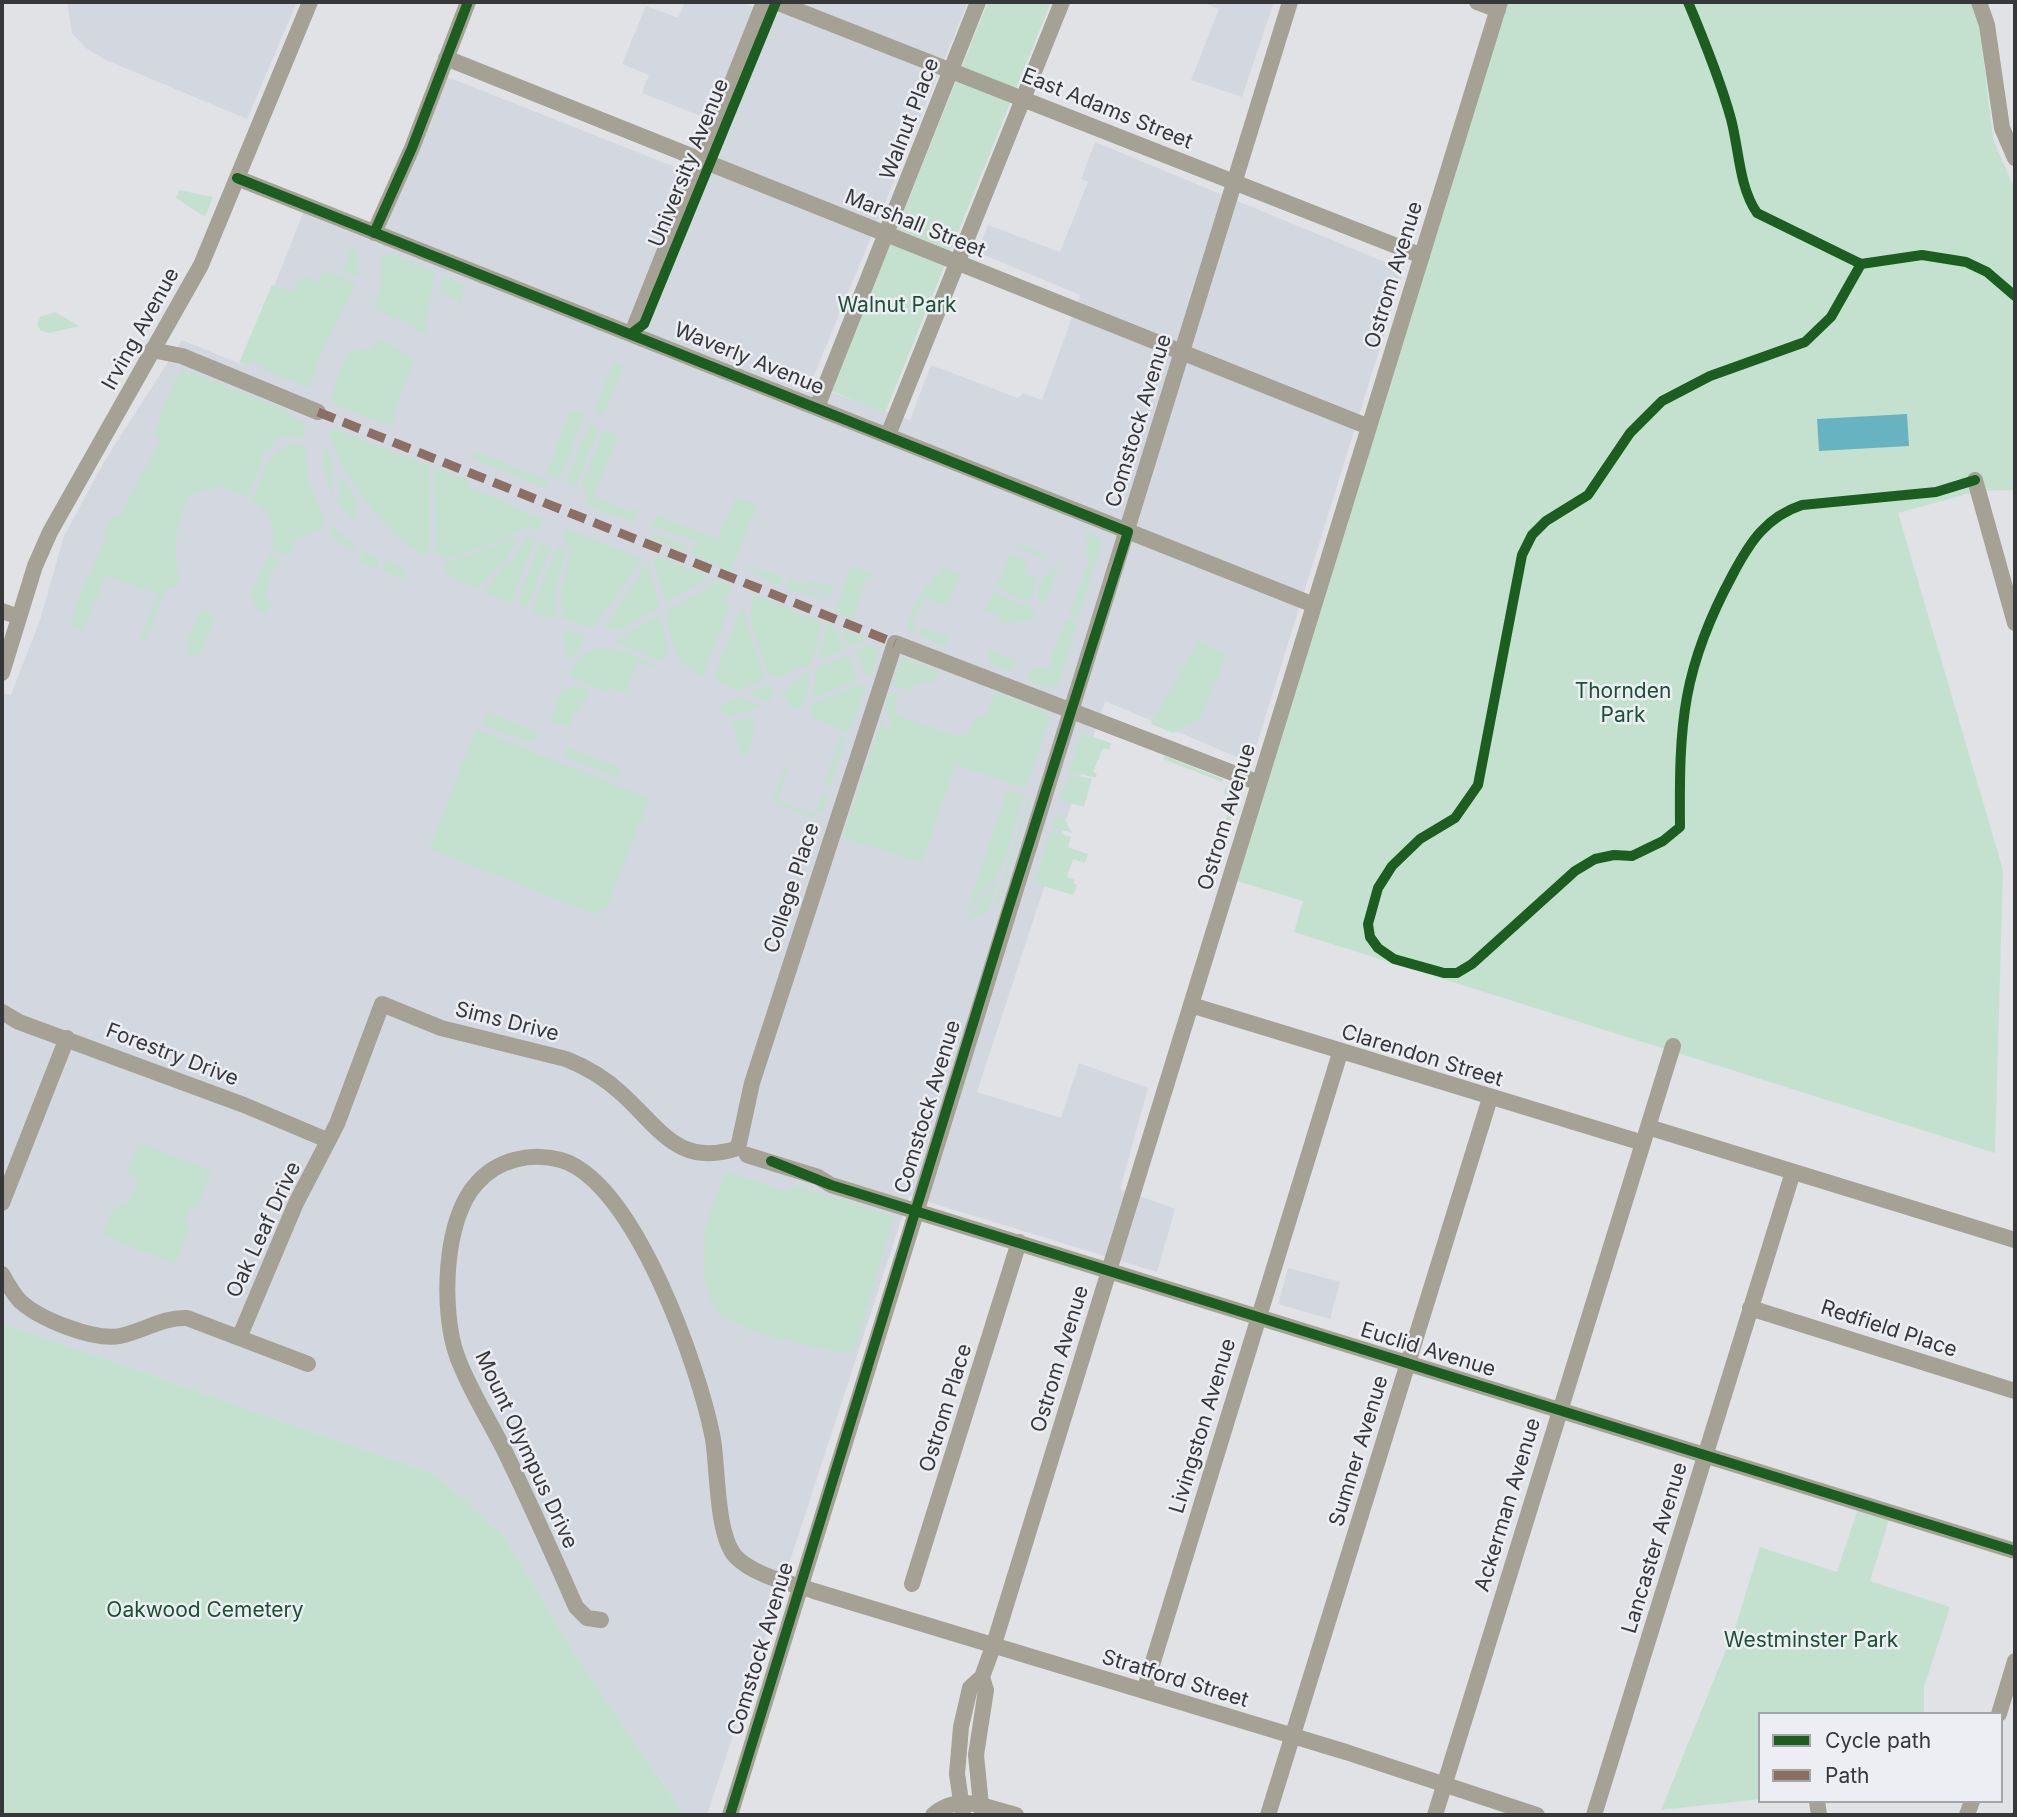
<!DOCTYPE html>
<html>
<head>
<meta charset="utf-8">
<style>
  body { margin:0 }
  #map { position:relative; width:2017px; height:1817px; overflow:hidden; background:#e0e2e5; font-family:Inter,sans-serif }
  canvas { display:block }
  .frame { position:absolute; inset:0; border:4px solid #363739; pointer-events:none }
  .legend { position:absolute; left:1758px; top:1712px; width:245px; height:91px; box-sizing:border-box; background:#eceef4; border:2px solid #a3a5a9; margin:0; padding:9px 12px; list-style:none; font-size:21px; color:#363739 }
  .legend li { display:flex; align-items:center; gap:14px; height:35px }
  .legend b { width:35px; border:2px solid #a3a5a9 }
</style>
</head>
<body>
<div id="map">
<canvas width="2017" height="1817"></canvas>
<div class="frame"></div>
<ul class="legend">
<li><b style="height:9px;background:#1b5e20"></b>Cycle path</li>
<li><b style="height:9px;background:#8d6e63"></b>Path</li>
</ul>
</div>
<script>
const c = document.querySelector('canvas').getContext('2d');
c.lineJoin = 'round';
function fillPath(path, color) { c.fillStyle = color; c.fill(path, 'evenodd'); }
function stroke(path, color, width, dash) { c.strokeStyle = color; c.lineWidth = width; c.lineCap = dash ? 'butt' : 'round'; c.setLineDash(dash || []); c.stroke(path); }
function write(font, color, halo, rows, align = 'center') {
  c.font = font + ' Inter,sans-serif'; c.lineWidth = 5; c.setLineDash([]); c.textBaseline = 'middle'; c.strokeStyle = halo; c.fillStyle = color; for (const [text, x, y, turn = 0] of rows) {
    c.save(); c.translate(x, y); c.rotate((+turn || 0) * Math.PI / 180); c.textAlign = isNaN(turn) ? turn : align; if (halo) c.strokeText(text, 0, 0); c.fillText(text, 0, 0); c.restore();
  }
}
fillPath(new Path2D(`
  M67,2h230l-50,117 -141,-59 -20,-12 -14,-15z
  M685,2h55l36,14 6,-14h186l-158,383 100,35 21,-55 87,33 5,-5 19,7 38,-105 -103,-43 11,-27 72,27 28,-70 -7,-3 14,-37 309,128 -153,493 -146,-62 -128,391 84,26 18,-55 69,25 -28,101 55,20 -18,63 -248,-76 -202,619h-22l-105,-153 -75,-125 -68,-62 -435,-152v-630l9,2 29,-75 24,-84 40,-74 78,-122 61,25 60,-152 76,31 66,-168 240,95 21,-53 -64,-25 7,-18 -27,-11 24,-58 32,12z
  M1201,2h73l-32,95 -51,-17 28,-71z
  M1288,1268l52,14 -10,37 -52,-15z`), '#d3d7e0');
fillPath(new Path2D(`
  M988,2h63l-166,411 -54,-22z
  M1507,2h464l8,21 14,116 22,51v300l-37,1 -80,22 105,357 -8,283 -701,-221 9,-31 -66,-20z
  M179,190l34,7 -8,20 -29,-19z
  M355,241l4,37 -16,-6z
  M388,253l47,19 -10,63 -28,-19 -3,4 -19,-12 6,-30 -1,-21z
  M323,270l34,13 -37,74 -10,31 -41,-16 -15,-11 -8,4 -7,-2 33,-78 21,7 5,-13 7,-2 13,5z
  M443,276l23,9 -11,34 4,-18 -19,-8z
  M55,312l24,14 -30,7 -8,-2 -4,-6 3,-8z
  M380,338l35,23 -14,30 -9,36 -61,-24 5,-24 13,-28 22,-2z
  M614,362l10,4 -20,50 -10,-4z
  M180,370h6l100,40 19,15 -1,13 -24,-1 -15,15 -17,45 -29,-11 -31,10 -13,43 4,45 -14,7 -19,51 -6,-3 18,-45 -52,-18 -23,55 -12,-5 4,-21 31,-68 -3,-2 9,-20 6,3 43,-79 -7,-4 5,-9 1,-13z
  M571,409l14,5 -25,66 -14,-5z
  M589,424l10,4 -24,59 -10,-4z
  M337,429l93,37v87l-2,2c-31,-3 -97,-93 -99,-124z
  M604,430l14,6 -24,61 37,15 2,-4 7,3 -6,12 -48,-18v-13l-5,-6z
  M297,443l8,5 3,32 17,40 -4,10h-7l-10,9 -7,-3 -7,21 -19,-8c7,-19 -2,-37 -18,-48 9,-24 14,-56 44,-58z
  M324,448l3,1 6,14 -1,33 -9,-30z
  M475,451l70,28 3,2 -3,7 -73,-29z
  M434,467l34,13 -1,6 77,33 -5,11 -11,-3 -22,12 -63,21 -7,-7z
  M340,475l15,22 2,26 -20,-20z
  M736,497l22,7 -28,67 -39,-17 5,-13 -43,-14 5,-12 59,24z
  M332,525l25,23 -4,5 -24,-18z
  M565,528l78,31 -49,69 -32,-9 -1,-32 10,-37 -9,-11z
  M1086,531l14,6 1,8 -23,73 -9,-3 19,-52 1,-7 -4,-2 4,-11 -3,-2z
  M651,532l37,15 -2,5 -35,-13z
  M528,533l8,7 -26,63 -28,-11 31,-34z
  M519,537l-12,22 -31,30 -23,-10 -11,-12 3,-4z
  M541,540l3,6 8,-1 -25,61 -5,2 -5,-7z
  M1012,544l22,4 18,14 -42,-17z
  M557,547l7,1 2,4 -9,33 -2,34 -24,-7z
  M361,549l18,9 -2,10 -15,-5z
  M269,555l13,5 -11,14 -5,24 6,3 -5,13 -13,-5v-9l-5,-2z
  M1011,555l14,4 1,15 12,4 -7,23 -15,-2 -21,-14 9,-14 2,-13z
  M656,556h1l53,21 -45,26 -11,-43z
  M390,561l17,9 -1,7 -4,2 -20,-8 3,-9z
  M648,561l11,46 -34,22h-22z
  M1058,563l1,1 -15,41 -5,-4c-4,-16 9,-27 19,-38z
  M944,565l16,10 -12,31 -24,-8 -10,20 2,6 -3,8 -7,-3 9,-28z
  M744,566l40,10 -5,11 -36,-20z
  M851,566l24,9 -1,3 -8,-2 -12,44 -20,-8z
  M789,578l38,21 -1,1 -41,-11z
  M796,578l37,8 -2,11z
  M717,580l15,6 -7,17 5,3 -27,70c-33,-14 -30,-32 -37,-64z
  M994,590l22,14 14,2 4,5 -3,10 -29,3 -6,-10 -11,-2z
  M754,594l68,28 -10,42 -36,14 -5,-2c-11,-23 -27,-57 -17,-82z
  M204,609l9,6 1,6 -13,32 -10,3 -6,-4 13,-39z
  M740,610l5,2 8,34 14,33 -29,12 -25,-12z
  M660,614l9,38 -7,10 -45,-19 1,-4z
  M1067,618l11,4 -20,63 -12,3 -19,-7 6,-16 14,5z
  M827,623l5,2 13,24 -26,12z
  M921,627l28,10 -4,9 -27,-11z
  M839,628l29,11 -19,8z
  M564,630l18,3 3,5 -7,14 -11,9z
  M1198,641l29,13 -27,65 -27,14 -22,-9z
  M870,645l10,4 -8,24 -5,3 -13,-24z
  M599,648l22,2 35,15 -1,3 -17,-5 -13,30 -16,-6 -2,5 -37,-14c-1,-15 15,-26 29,-30z
  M989,649l27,11 -3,10 -4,2 -18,-9 -3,-6z
  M845,656l5,2 9,22 -47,18 5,-31z
  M904,658l34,12 -1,9 -8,5 -8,-3 -3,5 -5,-1 -3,6 -18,-6 8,-25z
  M807,671l3,1 -5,29 -5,7 -9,1 -9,-16z
  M573,685l16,6 -8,19 -6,2 -5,15 -17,-4 -2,-4 12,-30h7z
  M769,685l5,7 -5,10 -19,-7 1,-4z
  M860,685l7,3 -19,45 -37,-16 -1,-9 4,-6z
  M890,691l8,3 -3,21 59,20 13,-1 5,-14 15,-6 7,-20 4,-1 46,18 6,6 -24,71 -71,-23 -33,98 -80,-25 40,-120 3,9h7l-7,-18z
  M738,697l25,10 -33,9 -8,-2 -2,-8z
  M487,712l51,20 -3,8 -6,3 -47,-18z
  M756,716l-4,12 4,1 -9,28 -8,-5 -2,-17 -6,-12z
  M476,729l174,69 -44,111 -12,5 -165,-65z
  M1081,733l30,10 -2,7 -6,-2 -10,24 4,2 -2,4 -21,-6 -2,4 -4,-2z
  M840,736l6,2 -16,49 -6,-2z
  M566,747l55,21 -4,10 -52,-21z
  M1165,756l58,23 -1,3 -59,-23z
  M785,766l4,1 -12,33 31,12 8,-1 7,-18 5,2 -6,17 -12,5 -38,-15z
  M1075,775l17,4 -8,28 -24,-7 8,-22z
  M1225,787l14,8 -9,28 -5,-1 7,-26 -8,-2z
  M1008,790l16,5 -23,75 -35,44z
  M1029,797l2,1 -33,107 -4,3z
  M1056,814l7,2 9,17 -20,-6z
  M1051,830l20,7 -3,10 20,7 -3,9 -12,-4 -6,18 8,3 -2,3 4,2 -4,10 -36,-11 -2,-3z
  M998,878l-10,33 -24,12z
  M139,1142l72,29 -15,39 -6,-2 -5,14 5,3 -15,39 -73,-29 11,-28 4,1 2,-5 9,3 10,-26 -12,-6z
  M725,1172l66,20 3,-7 11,3 89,29 -40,136c-30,-3 -118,-19 -137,-42 -15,-17 -14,-57 -12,-79 2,-17 14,-42 20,-60z
  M2,1323l435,152 68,62 75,125 105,153h-683z
  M1860,1503l31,10 -21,68 80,26 -26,80v27h-164v85l-99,11 74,-182 25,-81 77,25z`), '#c4e1d0');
fillPath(new Path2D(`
  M1907,414l2,32 -90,5 -2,-32z`), '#67b3c1');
stroke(new Path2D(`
  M776,2l646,254
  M1477,2l21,8
  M1979,2l8,23 15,103 13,30
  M446,58l923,369
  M237,178l1077,427
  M374,233l38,-85 56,-146
  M632,333l132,-331
  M152,350l30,6 136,56
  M817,407l161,-405
  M888,435l174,-433
  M1975,480l40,143
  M2,611l17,6
  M2,673l33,-107 15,-34 151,-267 109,-263
  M1191,1005l452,138
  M2,1012l17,10 225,83 83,35
  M1648,1127l367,113
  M738,1148l14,-65 143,-440 364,140
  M747,1155l71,22 13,8 1184,366
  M2,1203l65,-165
  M2,1274c5,9 11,20 18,27 19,18 74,40 100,35 24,-5 43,-19 67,-18l121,46
  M1750,1308l265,83
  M239,1338l57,-135 41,-79 45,-120 59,24 125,31c20,8 39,19 55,34 39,35 57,75 117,55
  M912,1584l107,-342
  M601,1620l-14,-2 -11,-11c-22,-50 -44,-100 -68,-149 -16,-34 -38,-66 -51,-102 -16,-44 -14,-137 20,-173 21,-24 55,-31 84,-23 74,22 139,210 152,279 5,30 3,94 22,117 19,20 55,27 79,35l532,161 191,63
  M982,1677l4,13 -10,65 6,60
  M1144,1691l196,-638
  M1999,1714l16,-53
  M1817,1801l2,14
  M730,1815l560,-1813
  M933,1815c26,-23 54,-7 83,0
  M963,1815l-6,-41 4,-47 9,-39 12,-11 12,-33 506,-1642
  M1268,1815l222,-717
  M1435,1815l238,-769
  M1594,1815l199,-643
  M1967,1815l5,-14`), '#a5a195', 16);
stroke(new Path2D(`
  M318,412l577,231`), '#8d6e63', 9, [18, 9]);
stroke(new Path2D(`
  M1688,2c16,38 32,77 43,117 8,30 8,68 26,94l104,51 61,-9 44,7 21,10 28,24
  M237,178l891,354 -122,384 -276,899
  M374,233l38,-85 56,-146
  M1861,264l-30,53 -26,25 -95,34 -48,25 -32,32 -42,62 -42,26 -14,14 -10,20 -44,230 -23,33 -35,21 -28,27 -14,22 -10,36 2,13 8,11 16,11 50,14h13l15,-9 103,-93 20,-12 19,-4 18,1 31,-15 17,-14c-1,-104 2,-159 53,-253 17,-32 33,-57 69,-69l134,-13 39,-12
  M632,333l12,-9 132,-322
  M771,1161l60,24 1184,366`), '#1b5e20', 10);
write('21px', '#363739', '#eceef4', [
  ["East Adams Street",1107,109,22],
  ["Walnut Place",910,119,-69],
  ["University Avenue",689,163,-68],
  ["Marshall Street",915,224,22],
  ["Ostrom Avenue",1394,275,-73],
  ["Irving Avenue",141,329,-61],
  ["Waverly Avenue",749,359,22],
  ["Comstock Avenue",1139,421,-73],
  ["Ostrom Avenue",1227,817,-73],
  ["College Place",792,888,-72],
  ["Sims Drive",507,1022,14],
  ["Forestry Drive",172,1055,21],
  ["Clarendon Street",1422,1056,17],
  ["Comstock Avenue",928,1107,-73],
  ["Oak Leaf Drive",264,1230,-65],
  ["Redfield Place",1889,1329,18],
  ["Euclid Avenue",1428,1350,17],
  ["Ostrom Avenue",1060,1359,-73],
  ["Ostrom Place",946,1408,-73],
  ["Livingston Avenue",1203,1426,-73],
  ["Mount Olympus Drive",526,1450,65],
  ["Sumner Avenue",1359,1451,-73],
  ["Ackerman Avenue",1508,1505,-73],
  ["Lancaster Avenue",1655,1548,-73],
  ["Comstock Avenue",761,1649,-73],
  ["Stratford Street",1175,1679,17]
]);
write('21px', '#1b5133', '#eceef4', [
  ["Walnut Park",897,306],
  ["Thornden",1623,692],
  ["Park",1623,716],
  ["Oakwood Cemetery",205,1611],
  ["Westminster Park",1811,1641]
]);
</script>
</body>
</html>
